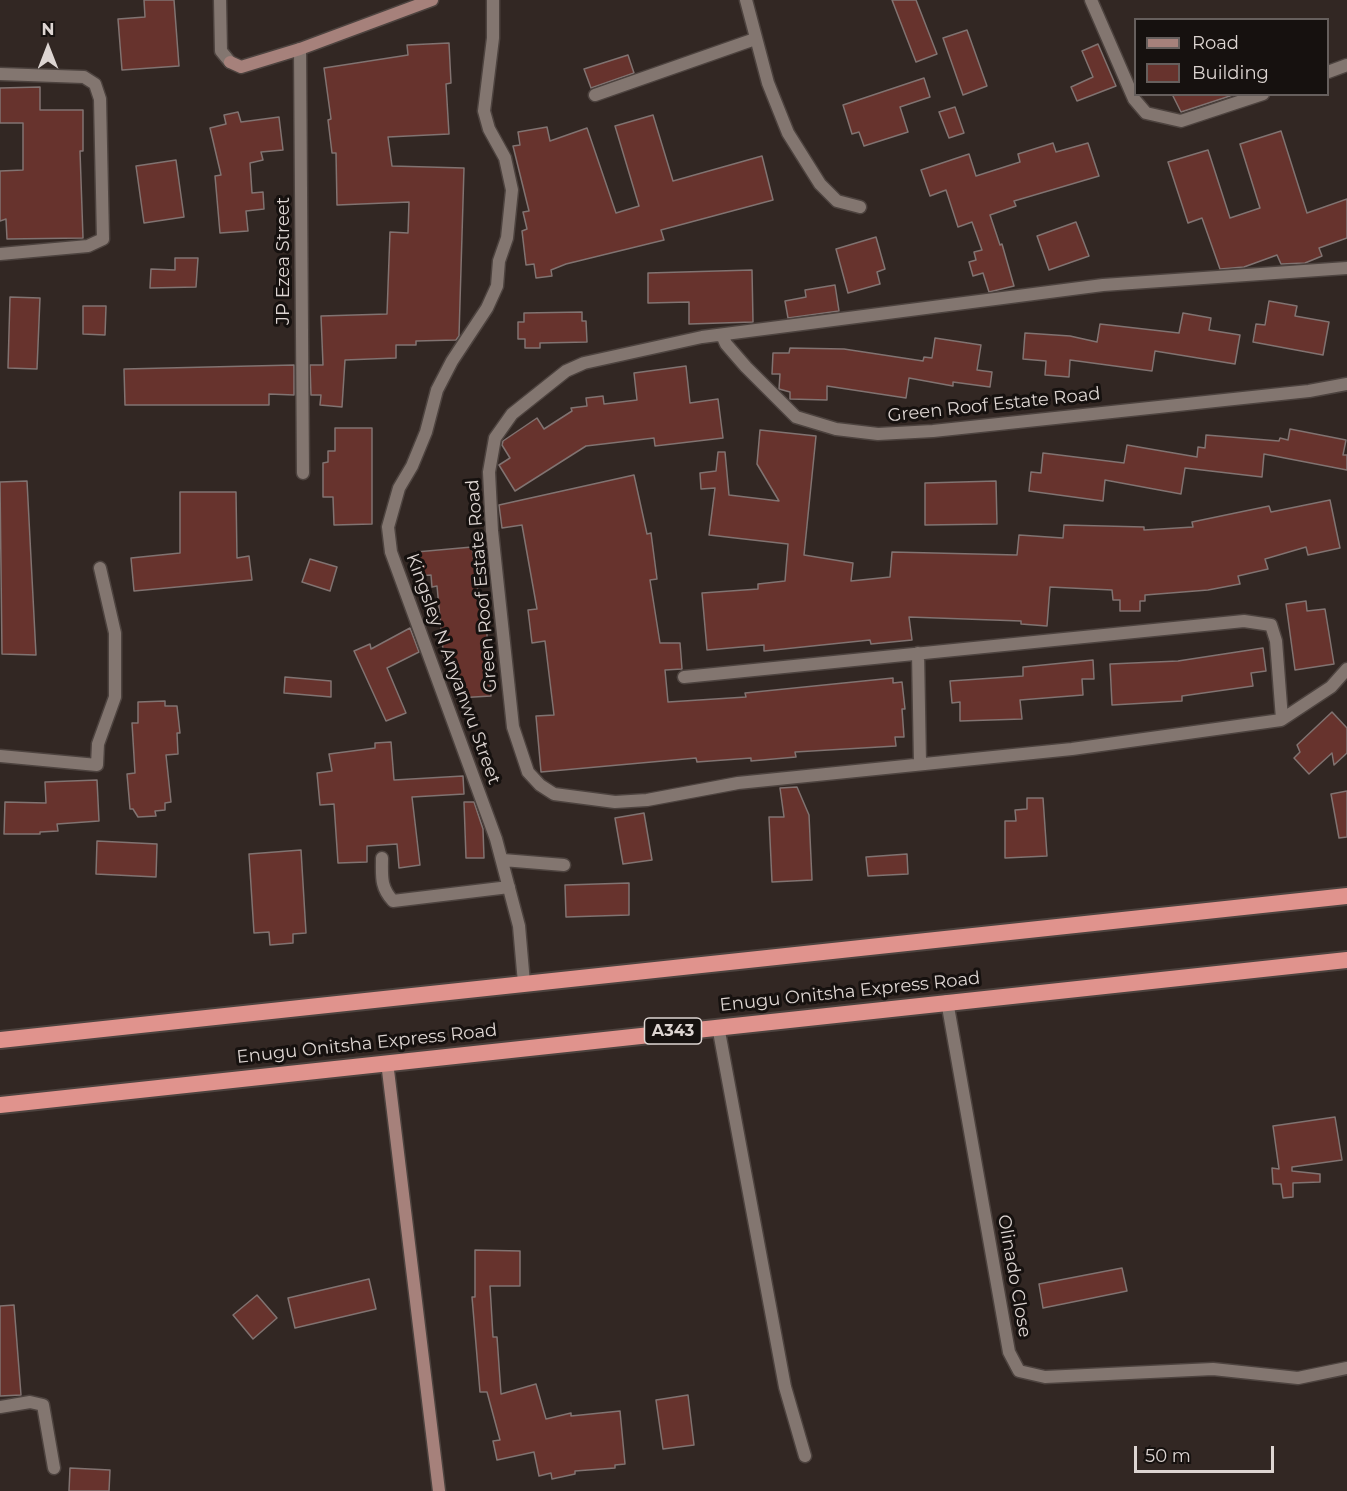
<!DOCTYPE html>
<html>
<head>
<meta charset="utf-8">
<style>
  body { margin:0 }
  #map { position:relative; width:1347px; height:1491px; overflow:hidden; background:#322723; font-family:Montserrat,sans-serif }
  canvas { display:block }
  .legend { position:absolute; left:1134px; top:18px; width:195px; height:78px; box-sizing:border-box; background:#16110f; border:2px solid #665f5d; margin:0; padding:8px 10px; list-style:none; font-size:18px; color:#ddd5d2 }
  .legend li { display:flex; align-items:center; gap:12px; height:30px }
  .legend b { width:30px; border:2px solid #665f5d }
  .north { position:absolute; left:18px; top:18px; width:60px; height:60px; -webkit-text-stroke:4px #16110f; paint-order:stroke; rotate:0deg; font-size:16px; font-weight:700; line-height:24px; text-align:center; color:#ddd5d2 }
  .north::after { content:''; display:block; margin:auto; width:21px; height:27px; background:#ddd5d2; clip-path:polygon(50% 0,100% 100%,50% 72%,0 100%) }
  .scale { position:absolute; left:1134px; top:1446px; width:140px; height:27px; box-sizing:border-box; border:3px solid #ddd5d2; border-top:0; padding-left:8px; font-size:18px; line-height:21px; white-space:nowrap; color:#ddd5d2; -webkit-text-stroke:4px #16110f; paint-order:stroke }
</style>
</head>
<body>
<div id="map">
<canvas width="1347" height="1491"></canvas>
<ul class="legend">
<li><b style="height:8px;background:#a6817b"></b>Road</li>
<li><b style="height:16px;background:#67332d"></b>Building</li>
</ul>
<div class="north">N</div>
<div class="scale">50 m</div>
</div>
<script>
const c = document.querySelector('canvas').getContext('2d');
c.lineJoin = 'round';
function fillPath(path, color) { c.fillStyle = color; c.fill(path, 'evenodd'); }
function stroke(path, color, width, dash) { c.strokeStyle = color; c.lineWidth = width; c.lineCap = dash ? 'butt' : 'round'; c.setLineDash(dash || []); c.stroke(path); }
function write(font, color, halo, rows, align = 'center') {
  c.font = font + ' Montserrat,sans-serif'; c.lineWidth = 6; c.setLineDash([]); c.textBaseline = 'middle'; c.strokeStyle = halo; c.fillStyle = color; for (const [text, x, y, turn = 0] of rows) {
    c.save(); c.translate(x, y); c.rotate((+turn || 0) * Math.PI / 180); c.textAlign = isNaN(turn) ? turn : align; if (halo) c.strokeText(text, 0, 0); c.fillText(text, 0, 0); c.restore();
  }
}
const building = new Path2D(`
  M144,0h30l5,66 -57,4 -4,-51 27,-2z
  M892,0h24l21,54 -21,8z
  M967,30l20,56 -24,9 -20,-57z
  M449,43l2,40 -5,1 3,50 -61,3 4,29 72,2 -5,168 -3,4 -40,1v4h-20v13l-51,2 -3,47 -22,-2 1,-10h-10l-1,-30h13l-2,-49 66,-2 3,-82 18,1 1,-31 -72,3 -1,-52h-4l-4,-33 3,-1 -7,-51 84,-13 -1,-10z
  M1098,44l18,42 -39,15 -6,-14 22,-10 -11,-26z
  M628,55l6,18 -43,15 -7,-19z
  M924,78l6,19 -30,10 8,25 -44,14 -5,-14 -7,2 -9,-29z
  M40,87v23h43v41h-3l3,87 -76,1 -1,-20 -6,2v-50l23,-1v-47h-23v-35z
  M1172,94h61v1l-52,17z
  M955,107l9,26 -15,5 -10,-26z
  M238,112l3,10 38,-5 4,33 -22,2 2,8 -13,3 2,30 11,-1 1,17 -18,2 2,20 -28,2 -5,-57 6,-1 -11,-47 16,-4 -2,-9z
  M653,115l20,66 89,-25 11,44 -112,30 3,10 -98,24 -15,6 1,6 -16,2 -2,-14 -8,1 -4,-34 5,-2 -4,-17 6,-1 -16,-65 7,-1 -2,-13 29,-5 3,14 37,-13 29,85 23,-7 -24,-80z
  M1281,131l26,82 40,-14v39l-28,10 3,8 -17,7 -24,1 -4,-9 -33,12 -24,2 -18,-51 -14,5 -20,-61 40,-12 22,68 30,-10 -20,-64z
  M1053,143l3,9 32,-9 11,33 -85,25 2,5 -26,9 10,30 2,-1 12,42 -25,6 -6,-19 -10,3 -4,-14 7,-2 -2,-8 8,-2 -10,-28 -14,5 -12,-37 -16,6 -9,-26 48,-16 7,22 44,-14 -2,-8z
  M176,160l8,57 -40,6 -8,-57z
  M1076,222l13,34 -40,14 -12,-34z
  M876,237l9,32 -8,3 3,12 -32,9 -12,-44z
  M175,258h23l-2,29 -46,1 1,-19 24,1z
  M752,270l1,52 -64,2v-22l-41,1v-30z
  M835,285l4,26 -51,7 -3,-17 21,-4 -1,-7z
  M10,297l30,1 -3,71 -29,-1z
  M1269,301l28,5 -2,10 34,6 -6,33 -70,-13 3,-18 9,1z
  M83,306h23l-1,29 -22,-1z
  M582,312v9h4l1,21 -47,1v5h-15v-9h-7v-17h6v-9z
  M1183,313l28,5 -2,12 31,5 -5,29 -80,-13 -3,20 -82,-11 -1,17 -24,-2 1,-14 -23,-2 2,-26 45,3 27,6 3,-18 79,9z
  M935,338l46,7 -4,25 15,2 -2,15 -37,-5v4l-44,-8 -3,20 -79,-12v14l-37,-1v-7l-11,-3 1,-15h-8l1,-21h16l1,-5 54,1 79,12 1,-4 8,1z
  M294,365v30l-25,-1v11h-144l-1,-36z
  M686,366l4,37 28,-4 5,39 -68,8 -1,-8 -68,8 -71,45 -16,-26 11,-7 -8,-13 1,-4 34,-23 7,11 28,-18 -1,-3 16,-2 -1,-8 17,-2 1,8 33,-4 -3,-27z
  M335,428h37v96l-38,1 -1,-28h-10v-34l5,-1v-11h7z
  M1290,429l56,11 -3,15h4v15l-83,-16 -2,23 -77,-9 -4,26 -76,-14 -2,21 -74,-10 2,-19 10,1 2,-20 81,10 3,-18 70,12 1,-10 7,1 1,-13 73,6 1,-3 8,2z
  M760,430l56,6 -12,119 49,8 -2,18 39,-4 2,-25 125,3 2,-20 44,3 1,-13 80,2v3l49,-3 -1,-5 77,-16 2,6 59,-12 10,48 -32,7 -2,-8 -41,12 3,10 -30,7 2,8 -32,6 -63,5v6h-5v10h-20v-11h-7l-1,-10 -62,-3 -3,39 -26,-2v-3l-112,-4 3,23 -41,4 -1,-4 -106,11v-6l-57,5 -5,-57 56,-4v-5l27,-3 3,-37 -79,-9 6,-47 -14,1 -1,-16 16,-2 2,-19h7l4,43 50,6 -22,-37z
  M634,475l13,59 4,-1 6,46 -7,1 10,63h20l2,26 -17,1 3,32 78,-5 -1,-4 148,-15v5l9,-1 3,27h-3l2,28h-9l1,9 -101,6 1,5 -45,4v-3l-54,4 -1,-4 -155,14 -5,-56 18,-1 -9,-74 -13,2 -4,-33 9,-1 -15,-84 -20,3 -3,-23z
  M27,481l9,174 -34,-1 -2,-172z
  M996,481l1,43 -72,1v-42z
  M180,492h56l1,66 12,-2 3,24 -118,11 -3,-33 49,-5z
  M472,547l10,74 4,-1 5,76 -34,2 -2,-38 -11,1 -7,-75 -5,1 -1,-12 -13,1 -2,-24z
  M310,559l27,8 -7,24 -28,-9z
  M1306,601l1,10 18,-2 9,55 -39,6 -9,-66z
  M410,628l9,24 -32,16 19,45 -20,8 -32,-70 16,-7 1,5z
  M1263,648l3,23 -15,2 2,13 -71,10v5l-70,4 -2,-41 68,-3z
  M1093,660l1,19h-12l1,16 -63,5 2,19 -62,2v-19l-8,1 -2,-22 73,-5v-9z
  M285,677l46,4v16l-47,-4z
  M165,701v5h12l3,27h-3l1,21 -12,1 5,47 -6,1v7l-10,1 1,5 -18,1 -5,-8h-3l-3,-35 8,-1 -3,-50h6v-21z
  M1332,712l15,16v25l-13,12 -2,-12 -23,21 -15,-16 6,-6 -3,-7z
  M391,742l3,38 69,-4 1,18 -52,3 8,68 -21,3 -2,-24 -30,2v16l-29,1 -4,-59 -14,1 -3,-32 15,-2 -3,-17 46,-6v-5z
  M97,780l2,41 -42,3 1,7 -18,1v2h-36l1,-32 41,1 -1,-21z
  M797,787l12,28 3,65 -40,2 -3,-65h15l-4,-29z
  M1347,791v46l-8,1 -8,-44z
  M1027,798h16l4,58 -42,2v-37h11l-1,-11 12,-1z
  M464,802h10l9,27 1,29h-18z
  M644,813l8,47 -29,4 -8,-46z
  M97,841l60,3 -1,33 -60,-3z
  M301,850l5,83 -13,1v9l-23,2 -1,-13 -15,1 -5,-79z
  M907,854l1,20 -40,2 -2,-19z
  M629,883v32l-63,2 -1,-32z
  M1335,1117l7,43 -50,7v4l28,3v8l-27,1v14l-10,1 -2,-14h-8l-1,-16 7,1 -6,-43z
  M475,1250l45,1v35h-30l3,51h4l4,57 35,-10 10,35 25,-6v3l49,-5 5,53 -10,1v3l-40,3v3l-23,5 -1,-6 -12,3 -5,-24 -37,8 -4,-19 7,-1 -13,-48h-7l-8,-95h3z
  M1122,1268l5,23 -84,17 -4,-24z
  M369,1279l7,30 -81,19 -7,-30z
  M257,1295l20,23 -24,21 -20,-24z
  M14,1305l7,90 -21,1v-90z
  M688,1395l6,50 -31,4 -7,-49z
  M70,1468l40,2 -1,21h-40z`);
fillPath(building, '#67332d');
stroke(building, '#817371', 1.5);
const minor = new Path2D(`
  M493,0v38l-9,73 5,18 16,29 7,32 -5,48 -8,23 -2,25 -10,22 -35,53 -15,29 -11,42 -14,34 -13,22 -11,39 3,25 105,287 23,87 5,57
  M746,0l22,83 20,50 32,51 17,17 23,6
  M1091,0l43,99 12,14 35,8 82,-27
  M300,49l3,424
  M1328,72l19,-7
  M0,74l84,3 11,7 5,15 3,140 -15,7 -88,8
  M595,95l160,-56
  M1347,268l-244,17 -401,52 -118,26 -18,8 -54,43 -17,24 -6,34 3,59 21,196 15,45 12,13 14,9 61,8 32,-2 91,-17 334,-34 209,-29 50,-33 16,-18
  M722,335l4,9 20,23 50,50 40,12 42,5 55,-3 376,-40 38,-7
  M918,653l2,110
  M684,677l560,-56 27,4 5,16 6,78
  M0,756l97,9 1,-21 17,-47v-64l-15,-65
  M382,858c0,18 -2,29 11,43l116,-14
  M503,860l61,5
  M947,1001l62,351 10,19 26,6 168,-8 85,9 49,-10
  M718,1026l67,361 20,69
  M0,1407l30,-5 13,3 11,63`);
const tertiary = new Path2D(`
  M220,0l1,51 9,11`);
const secondary = new Path2D(`
  M230,62l11,5 59,-18 132,-49
  M387,1062l52,429`);
const trunk = new Path2D(`
  M0,1040l1347,-144
  M0,1105l1347,-145`);
stroke(minor, '#4d433f', 15);
stroke(tertiary, '#4d433f', 15);
stroke(secondary, '#4d433f', 15);
stroke(trunk, '#4d433f', 20);
stroke(minor, '#837670', 12);
stroke(tertiary, '#837670', 12);
stroke(secondary, '#a6817b', 12);
stroke(trunk, '#e0938d', 16);
for (const [x, y, w] of [
  [673,1031,57]
]) { const box = new Path2D(); box.roundRect(x - w / 2, y - 13, w, 26, 4.5); c.fillStyle = '#16110f'; c.fill(box); stroke(box, '#ddd5d2', 1.5); }
write('bold 16px', '#ddd5d2', null, [
  ["A343",673,1031]
]);
write('18px', '#ddd5d2', '#16110f', [
  ["JP Ezea Street",284,261,-90],
  ["Green Roof Estate Road",994,405,-6],
  ["Green Roof Estate Road",482,586,-95],
  ["Kingsley N Anyanwu Street",453,669,70],
  ["Enugu Onitsha Express Road",850,992,-6],
  ["Enugu Onitsha Express Road",367,1044,-6],
  ["Olinado Close",1014,1276,80]
]);
</script>
</body>
</html>
